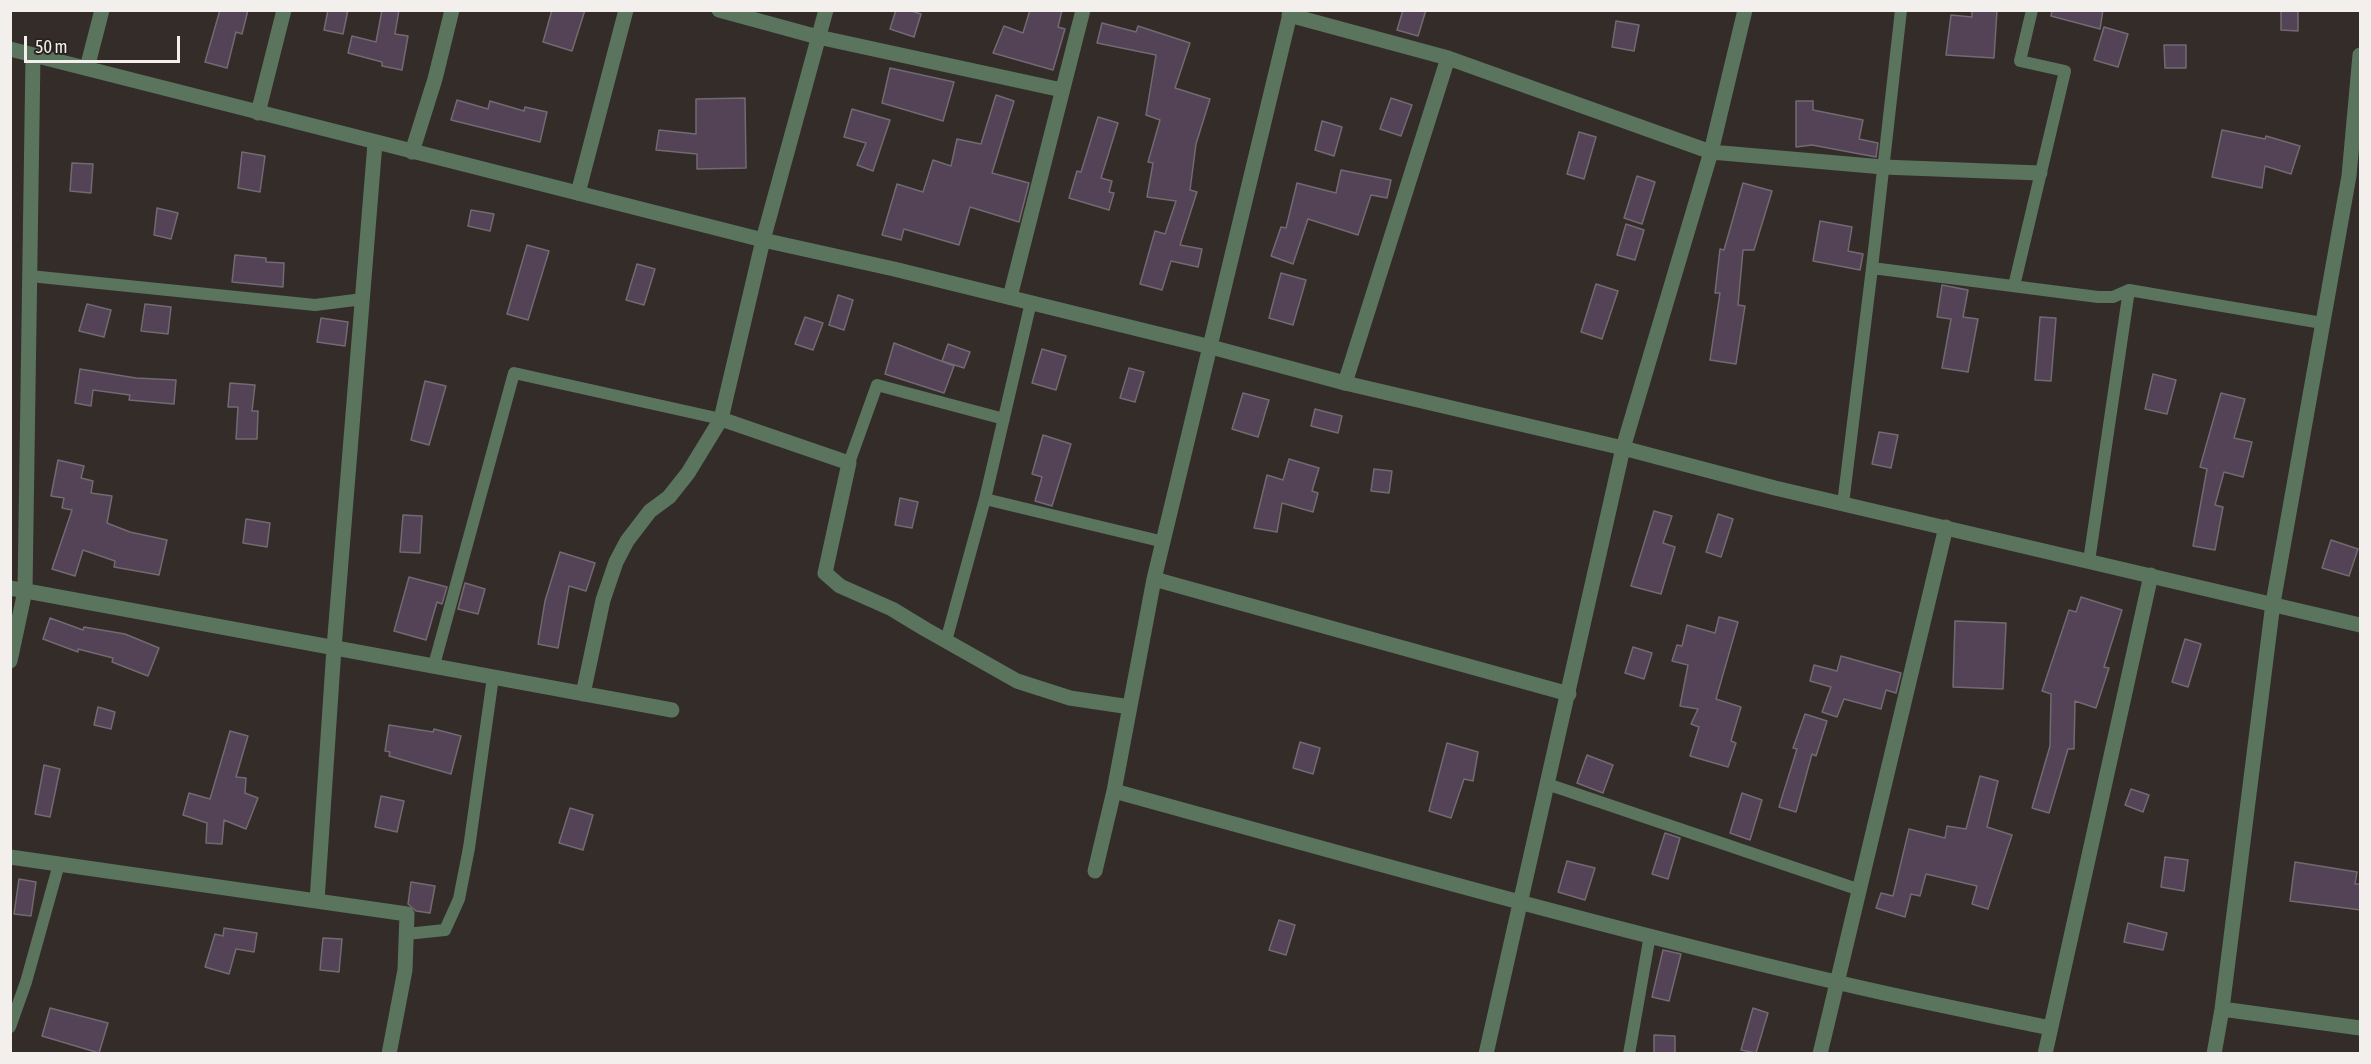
<!DOCTYPE html>
<html>
<head>
<meta charset="utf-8">
<style>
  body { margin:0 }
  #map { position:relative; width:2371px; height:1064px; overflow:hidden; background:#332c29; font-family:"Asap Condensed",sans-serif }
  canvas { display:block }
  .frame { position:absolute; inset:0; border:12px solid #f3efed; pointer-events:none }
  .scale { position:absolute; left:24px; top:36px; width:156px; height:27px; box-sizing:border-box; border:3px solid #f3efed; border-top:0; padding-left:8px; font-size:18px; line-height:21px; white-space:nowrap; color:#f3efed; -webkit-text-stroke:4px #29231f; paint-order:stroke }
</style>
</head>
<body>
<div id="map">
<canvas width="2371" height="1064"></canvas>
<div class="frame"></div>
<div class="scale">50 m</div>
</div>
<script>
const c = document.querySelector('canvas').getContext('2d');
c.lineJoin = 'round';
function fillPath(path, color) { c.fillStyle = color; c.fill(path, 'evenodd'); }
function stroke(path, color, width, dash) { c.strokeStyle = color; c.lineWidth = width; c.lineCap = dash ? 'butt' : 'round'; c.setLineDash(dash || []); c.stroke(path); }
const building = new Path2D(`
  M220,10h28l-6,24 -6,-2 -9,36 -22,-6z
  M328,10h20l-5,24 -19,-4z
  M382,10h17l-4,24 13,2 -6,34 -20,-4v-4l-34,-9 4,-17 24,6z
  M552,10h33l-13,41 -29,-9z
  M896,10h12l13,4 -7,23 -24,-8z
  M1030,10h32l-4,17 7,2 -12,41 -60,-17 11,-27 19,7z
  M1403,10h23l-8,26 -21,-6z
  M1972,10h25l-3,48 -48,-3 5,-40 21,2z
  M2052,10h51l-3,19 -49,-13z
  M2281,10h17v21l-17,-1z
  M1616,21l23,4 -5,26 -22,-4z
  M1102,23l34,9 2,-6 52,17 -15,45 35,11 -14,45 -6,46 7,2 -17,53 22,4 -4,18 -27,-6 -9,29 -22,-6 15,-53 10,3 11,-33 -29,-4 6,-34 -5,-1 12,-42 -14,-5 10,-60 -59,-12z
  M2104,27l24,7 -10,33 -24,-7z
  M2164,45h22v23h-21z
  M890,68l64,14 -11,39 -61,-18z
  M996,95l18,6 -22,72 37,10 -10,39 -49,-15 -11,38 -55,-16 -3,11 -19,-5 15,-51 26,8 10,-32 18,6 6,-27 24,5z
  M745,98l1,70 -49,1v-15l-41,-4 3,-20 37,4v-35z
  M1391,98l21,7 -11,31 -21,-7z
  M457,100l31,9 2,-8 34,10 1,-4 22,5 -7,30 -89,-22z
  M1796,101h17v9l50,10 -4,19 19,4 -2,14 -64,-12 -16,2z
  M852,109l38,11 -17,51 -16,-6 9,-22 -22,-6z
  M1098,117l20,6 -17,55 11,3 -3,11 5,1 -5,17 -40,-12 8,-27 4,1z
  M1322,121l20,6 -8,29 -19,-6z
  M2222,130l43,9 1,-3 34,10 -9,28 -26,-8 -3,22 -50,-11z
  M1579,132l17,5 -12,42 -17,-5z
  M242,152l23,4 -5,36 -22,-4z
  M72,163l21,1 -2,29 -21,-2z
  M1341,170l50,10 -4,18 -16,-3 -13,40 -50,-16 -15,45 -22,-8 10,-29 5,1 11,-45 39,10z
  M1637,176l18,6 -13,42 -18,-6z
  M1743,183l29,8 -18,59h-11l-5,55 7,1 -9,58 -26,-4 10,-67h-5l5,-44 4,1z
  M157,208l21,5 -7,26 -17,-4z
  M471,210l23,4 -4,17 -22,-5z
  M1820,221l32,6 -4,24 15,3 -3,16 -47,-9z
  M1626,224l18,6 -9,30 -18,-5z
  M527,245l22,6 -21,69 -21,-6z
  M235,255l31,3v4l18,1 -1,24 -51,-5z
  M637,264l18,5 -11,36 -18,-5z
  M1281,273l25,7 -13,45 -24,-7z
  M1596,284l22,7 -16,48 -21,-7z
  M1942,285l26,5 -5,27 15,2 -10,53 -26,-4 9,-49 -14,-2z
  M838,295l15,5 -9,30 -15,-5z
  M87,304l24,6 -7,27 -25,-6z
  M145,304l26,3 -3,27 -27,-3z
  M805,317l18,6 -10,27 -18,-6z
  M2040,317l16,1 -5,63 -16,-1z
  M321,318l27,4 -3,24 -28,-4z
  M894,343l60,23 -10,27 -59,-19z
  M948,344l22,8 -6,16 -22,-7z
  M1042,349l24,7 -10,34 -24,-7z
  M1129,368l15,4 -9,30 -15,-4z
  M80,369l56,9 40,2 -2,24 -45,-4 1,-5 -37,-5 -2,16 -16,-3z
  M2153,374l23,6 -9,34 -22,-5z
  M425,381l21,5 -17,59 -18,-5z
  M230,383l25,2 -3,26h6l-1,28h-21l2,-32h-10z
  M1243,393l26,7 -11,37 -26,-8z
  M2221,393l24,6 -11,39 18,4 -9,35 -19,-5 -9,33 8,2 -8,43 -22,-4 14,-77 -7,-2z
  M1315,409l27,7 -4,17 -27,-7z
  M1879,432l19,3 -7,33 -19,-4z
  M1043,435l28,9 -19,62 -17,-5 7,-24 -10,-3z
  M1289,459l30,9 -7,23 6,2 -5,19 -31,-9 -5,29 -23,-4 13,-53 16,5z
  M58,460l26,6 -3,12 12,3 -2,12 21,3 -5,27 23,9 37,8 -8,35 -45,-8 1,-6 -32,-11 -8,26 -23,-7 20,-59 -10,-2 2,-10 -13,-2z
  M1374,469l18,2 -3,22 -18,-2z
  M900,498l18,4 -6,26 -17,-3z
  M1654,511l18,5 -9,27 12,4 -14,47 -30,-8z
  M1718,514l15,5 -12,38 -15,-5z
  M403,515l19,1 -2,37 -20,-1z
  M246,519l24,4 -3,24 -24,-4z
  M2331,540l27,9 -9,27 -27,-8z
  M560,552l35,11 -9,28 -17,-5 -11,62 -20,-4 7,-43z
  M409,577l38,10 -5,17 -5,-2 -11,38 -32,-9z
  M465,583l20,6 -7,25 -20,-5z
  M2081,597l41,13 -18,57 5,1 -13,40 -21,-7 -1,48h-6l-19,64 -17,-5 18,-62 1,-52 -9,-3 27,-81 7,2z
  M1719,617l19,5 -22,77 25,8 -10,34 5,2 -8,24 -38,-11 9,-29 -8,-3 7,-15 -18,-3 8,-41 -16,-4 5,-16 5,1 5,-21 28,8z
  M50,618l33,12 1,-3 41,7 34,14 -11,28 -36,-14 1,-4 -35,-9v3l-35,-13z
  M1955,621l51,2 -3,66 -50,-2z
  M2185,639l16,5 -13,43 -16,-5z
  M1633,647l19,6 -8,26 -19,-6z
  M1841,656l60,17 -5,20 -10,-3 -5,19 -37,-10 -7,18 -15,-5 9,-25 -21,-6 4,-16 23,6z
  M98,707l17,5 -4,17 -17,-4z
  M1805,714l22,7 -11,35 -4,-2 -16,58 -17,-5 18,-58 -4,-1z
  M389,725l44,7 1,-3 27,7 -10,38 -62,-18 1,-4 -5,-1z
  M230,731l18,5 -12,41 10,1 -1,15 13,5 -12,31 -22,-9 -2,24 -16,-1 1,-20 -24,-8 6,-22 21,6z
  M1300,742l20,6 -7,26 -20,-6z
  M1447,743l31,9 -5,29 -9,-2 -13,39 -22,-7z
  M1587,755l26,10 -10,28 -26,-10z
  M44,765l16,4 -10,48 -15,-3z
  M1980,776l18,5 -11,46 25,8 -24,74 -16,-5 5,-18 -51,-12 -6,22 -9,-2 -6,23 -29,-9 5,-15 12,3 16,-67 36,9 2,-12 19,3z
  M2131,789l18,6 -6,17 -18,-7z
  M1742,793l20,7 -12,40 -20,-7z
  M381,796l23,5 -7,31 -22,-5z
  M570,808l23,7 -10,35 -24,-7z
  M1665,833l15,5 -12,41 -16,-5z
  M2165,857l23,3 -4,31 -23,-4z
  M1567,861l28,7 -10,32 -27,-8z
  M2295,862l62,10 -2,12h6v26l-71,-9z
  M19,879l17,3 -5,34 -17,-2z
  M411,882l24,4 -5,27 -14,-2 -8,-7z
  M1279,920l16,5 -9,30 -17,-5z
  M2128,923l39,10 -4,17 -39,-8z
  M224,928l33,5 -3,19 -18,-3 -7,25 -24,-7 10,-33 8,2z
  M323,938l19,1 -3,33 -19,-2z
  M1663,950l18,4 -12,47 -17,-4z
  M50,1008l58,15 -9,30 -57,-17z
  M1753,1008l15,5 -12,40 -15,-3z
  M1654,1035l21,1v17h-21z`);
fillPath(building, '#544256');
stroke(building, '#716b71', 1.5);
stroke(new Path2D(`
  M1872,268l29,-258
  M30,276l285,29 48,-6
  M2014,286l51,-215 -45,-10 12,-51
  M849,463l28,-78 127,34
  M985,499l46,-197
  M1843,504l29,-236 226,29h15l16,-7
  M2089,561l40,-271 193,33
  M946,641l39,-142 179,43
  M434,665l80,-292 207,46
  M1547,784l313,106
  M406,934l39,-4 14,-31 10,-51 24,-171
  M10,1027l16,-45 33,-118
  M1629,1054l21,-119`), '#5a745e', 12);
stroke(new Path2D(`
  M719,10l99,27 244,53
  M1289,15l159,43 263,94 172,15 157,6
  M87,68l15,-58
  M258,113l26,-103
  M412,152l23,-73 17,-69
  M578,193l48,-183
  M1010,297l73,-287
  M1345,383l103,-325
  M721,419l128,44 -24,110 15,13 52,23 33,20 92,52 53,17 60,9
  M1154,579l415,115
  M10,588l662,122
  M10,661l15,-70 8,-536
  M583,694l20,-94 13,-38 11,-21 23,-30 19,-14 19,-24 33,-54 42,-179 63,-230
  M1114,791c240,66 480,134 722,191 71,17 143,31 214,46
  M10,857l397,57 -2,56 -16,84
  M1095,871l19,-80 40,-212 137,-569
  M317,901l17,-253 41,-505
  M2222,1009l138,19
  M1486,1054l137,-606 88,-296 34,-142
  M1820,1054l126,-527
  M2045,1054l106,-479
  M2214,1054l8,-45 51,-406 76,-427 11,-121`), '#5a745e', 15);
stroke(new Path2D(`
  M10,49l753,191 131,29 317,78 134,36 278,65 152,40 585,137`), '#5a745e', 15);
</script>
</body>
</html>
